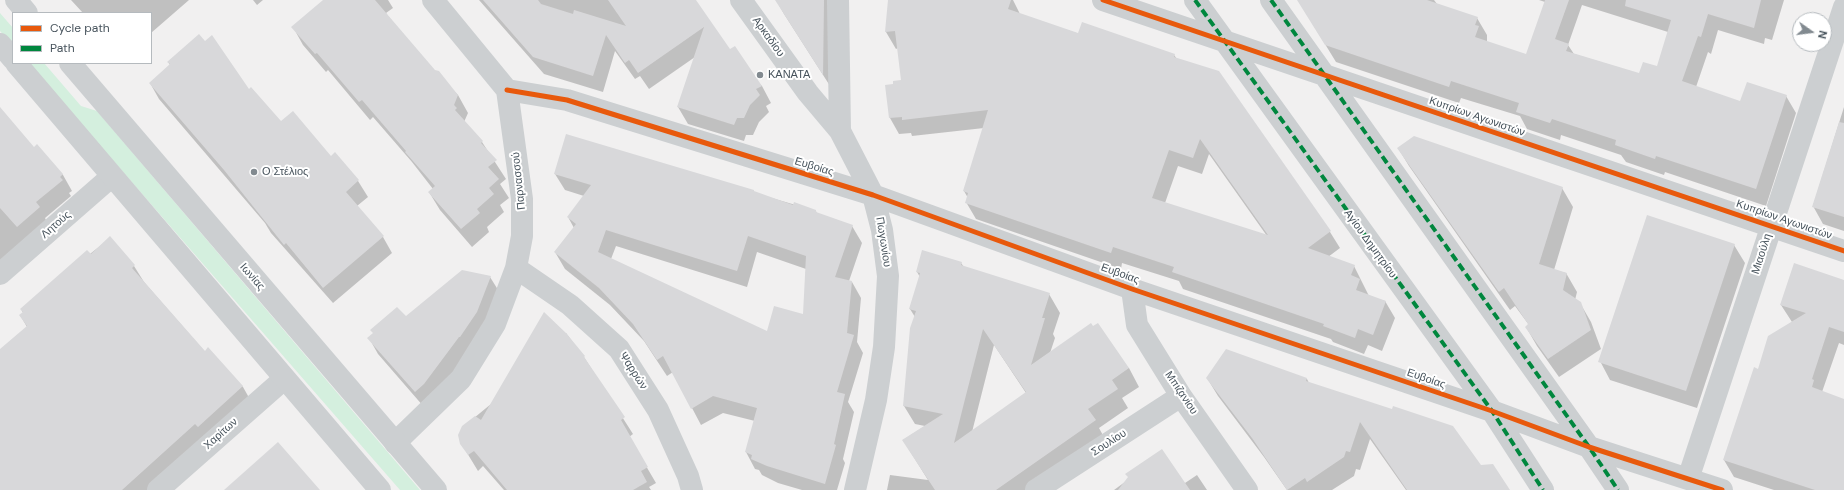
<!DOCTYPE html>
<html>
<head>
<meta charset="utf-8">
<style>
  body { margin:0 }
  #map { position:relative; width:1844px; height:490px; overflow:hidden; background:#f1f0f0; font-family:"DM Sans",sans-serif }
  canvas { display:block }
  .legend { position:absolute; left:12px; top:12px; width:140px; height:52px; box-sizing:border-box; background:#fff; border:1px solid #b5babe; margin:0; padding:5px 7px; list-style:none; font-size:12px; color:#47535c }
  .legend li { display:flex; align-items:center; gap:8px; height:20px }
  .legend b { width:20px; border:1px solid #b5babe }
  .north { position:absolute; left:1792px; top:12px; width:40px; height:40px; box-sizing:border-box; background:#fff; border:1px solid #b5babe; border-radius:50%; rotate:104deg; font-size:11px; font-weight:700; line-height:16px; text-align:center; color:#47535c }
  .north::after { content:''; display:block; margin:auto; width:14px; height:18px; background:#828a90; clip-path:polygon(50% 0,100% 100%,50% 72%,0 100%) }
</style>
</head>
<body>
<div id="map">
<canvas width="1844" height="490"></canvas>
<ul class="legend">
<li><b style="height:5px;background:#e8590c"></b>Cycle path</li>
<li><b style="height:5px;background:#00873e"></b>Path</li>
</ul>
<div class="north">N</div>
</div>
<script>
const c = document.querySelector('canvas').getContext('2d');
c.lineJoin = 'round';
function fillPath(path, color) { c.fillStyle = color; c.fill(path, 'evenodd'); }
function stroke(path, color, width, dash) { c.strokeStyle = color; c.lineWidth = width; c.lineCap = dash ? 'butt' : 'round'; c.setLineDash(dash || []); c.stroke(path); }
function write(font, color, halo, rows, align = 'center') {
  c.font = font + ' "DM Sans",sans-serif'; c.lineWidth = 4; c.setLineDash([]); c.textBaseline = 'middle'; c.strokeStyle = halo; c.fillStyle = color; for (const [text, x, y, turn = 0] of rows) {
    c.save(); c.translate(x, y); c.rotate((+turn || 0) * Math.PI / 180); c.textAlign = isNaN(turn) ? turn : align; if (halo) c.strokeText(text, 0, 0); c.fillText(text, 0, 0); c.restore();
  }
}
fillPath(new Path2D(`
  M0,13l13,15v18l-13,-15z
  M28,63h16l37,43 16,5 323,379h-20z`), '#d4efde');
fillPath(new Path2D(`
  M71,0h118l-38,33v-20h-68z
  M253,0h10l-6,5z
  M324,0h64l5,8 -7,5 2,3 46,55 24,24 10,18 -4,9 18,20 24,37 -6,5 9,14 -9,7 4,7 -17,15 2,5 -17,15 -32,-37 -11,-18 4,-3 -21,-27 -39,-45 -3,3 -42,-50 -2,2 -23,-27 -10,-18z
  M479,0h215l36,51 32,35 9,17 -5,3 3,6 -10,10 -6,13h-7l-2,6 -56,-17 -10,-17 17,-50 -46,32 -9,-13 -5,3 -20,-28 -12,41 -59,-18z
  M776,0h57l-1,89 -48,-75z
  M889,0h124l7,14 59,20 95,21 3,4 41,13 112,160 10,16 -12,9 26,9 15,30 16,5 10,17 -13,33 -14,-6 -4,9 -31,-12 -2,-3 -148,-50 -4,-8 -57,-18 -1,6 -145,-50 -10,-17 2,-4 -4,-7 20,-63 -72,8 -1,-3 -12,1 -9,-16 4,-33 8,-4 -4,-33 -2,1 -10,-17zM1209,154l58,82 -102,-33 13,-37 24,8z
  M1298,0h136l3,4 40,14 10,17v7l40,13 18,-53 -6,-2h245l-12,40 -7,-2 -1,6 -46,-14 -7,24 -3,-2 -12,35 45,15 45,-6 10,17 -30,93 -101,-34 -1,3 -38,-13 -5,-7 -60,-20 -1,5 -33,-11 -7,-13 -59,-18 -2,5 -123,-41zM1582,5l86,27 -10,36 -18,6 -66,-20 -6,-9z
  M168,62l81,28 32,33 50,35 4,-4 23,27 10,16 -11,9 26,31 9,16 -59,50 -62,-70 -6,-10 -106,-124 -9,-16 20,-18z
  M1844,107v124l-21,-7 -10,-18z
  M0,108l34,41 3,-3 26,29 9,16 -3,2 2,3 -26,22 3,6 -48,37z
  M1398,148l164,40 11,19 -19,63 12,3 11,19 -2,8 5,3 11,19 10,27 -42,28 -22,-31 -11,-19 3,-2 -14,-19 -5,4 -101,-144z
  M555,174l200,19 61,18 1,3 35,12 10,17 -13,38 3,1 9,16 -4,44 6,11 -15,49 6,10 -11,47 2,4 -8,27h-35l-24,-7 -16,-8 -3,-5 -4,-1 -9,-17 9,-31 -32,-8 -22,12 -28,-53 -6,4 -23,-35 -34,-36 -45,-36 -10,-17 19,-24 -6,-11 16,-21 -19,-6zM616,246l131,41 10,-35 49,17 -2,47 -37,17 -156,-74z
  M110,238l24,28 10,16 61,70 3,-3 35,38 9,16 -104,87h-148v-139l27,-24 -7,-12 3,-2 -2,-4z
  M1734,245l11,18 -48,145 -87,-28 -10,-19z
  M961,263l3,4 85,27 11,19 -7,21 2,4 -5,15 79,15 10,19 -17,11 6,10 -29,20 6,11 -72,51h-146l3,-15 38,5 -25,-40 22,-14 -10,-2 -11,-18 11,-89 -5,-8 10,-32 -3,-5zM994,345l32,48 -54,39z
  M490,277l10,16 -30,60 -46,54 -46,-53 -9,-16 4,-4z
  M1844,281v64l-5,-2 -17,49 22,8v90h-70l-40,-13 -10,-17 35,-90 33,-48 -11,-17z
  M566,333l18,24 49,77 -4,3 27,46 -7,4 2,3h-147l-21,-24 -5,5 -17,-28 2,-16 28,-23z
  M1207,378l100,1 2,4 172,83 28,24h-103l-36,-51 -10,31 -4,-1 -2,7 -22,14h-45l-23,-33 -46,-61z
  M1197,475l10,15h-93l15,-11 56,4z`), '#0003');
fillPath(new Path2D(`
  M323,0h52l60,70 4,1 19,24 -4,10 3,3 -2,2 28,31 -2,2 16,17 -9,7 11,12 -10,9 5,6 -17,15 3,4 -19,16 -33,-37 7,-6 -30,-34 1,-1 -44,-51 -3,2 -42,-49 -2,1 -24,-27z
  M483,0h55l3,4 32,10 1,-4 52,16 -18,-26h88l34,49 5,-3 27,40 -6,3 4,6 -10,10 -6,13h-7l-3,7 -57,-18 27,-80 -66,46 -9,-13 -4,3 -19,-28 -13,41 -60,-19z
  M775,0h49l-1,75z
  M888,0h123l-3,9 70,24 4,-11 93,32 -1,3 45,14 112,160 -23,17 47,17 -4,10 9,4 -4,11 30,11 -13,34 -15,-6 -3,9 -32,-12 1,-2 -152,-52 2,-5 -61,-20 -2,6 -146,-50 3,-10 -5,-2 25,-81 -86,10v-3l-13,1 -4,-33 8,-1v-3l8,-1 -6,-49 -10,1zM1200,139l68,96 -116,-37 17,-48 24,8z
  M1297,0h130l51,17 -3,8 4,1 -4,11 51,17 19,-54h24l-14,39 14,5 -3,7 73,22 4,-11 14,4 14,-46 -46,-14 1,-6h135l-7,28 -46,-14 -7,23 -3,-1 -16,45 58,20 7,-19 40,13 -31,94 -100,-33 -1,3 -40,-14 1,-5 -64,-21 -2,4 -34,-11 3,-9 -68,-22 -2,6 -124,-42z
  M199,34l6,7 7,-6 37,54 2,-2 30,34 12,-10 38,45 4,-4 24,28 -13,12 38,44 -61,52 -37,-45 -2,2 -60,-75 -75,-87 21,-19 -3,-2z
  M0,107l34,40 3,-3 26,30 -3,3 3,3 -27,22 4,5 -23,20 -17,-19z
  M1839,122l5,1v94l-32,-10z
  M566,134l188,56v1l39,14 1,-3 22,8v2l37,13 -18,52 17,4 -5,52 7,2 -17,57 8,2 -11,50 2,1 -11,39 -58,-18 -16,-7 1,-4 -7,-3 12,-44 -44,-12 -22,13 -28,-53 -6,4 -24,-36 -34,-36 -45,-36 22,-28 -9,-7 24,-32 -37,-11zM606,230l131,41 11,-35 58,20 -3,58 -29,-8 -7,25 -169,-79z
  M1414,136l149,51 -24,77 28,9 -4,17 18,12 10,28 -43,29 -23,-32 3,-3 -24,-36 -5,4 -102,-144z
  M1647,215l88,29 -49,147 -88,-29z
  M110,236l25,29 -3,3 73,83 3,-4 35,39 -45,41 -3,-3 -73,66h-122v-141l27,-23 -8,-11 4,-3 -3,-3 67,-59 4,4z
  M922,250l40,12 -1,3 89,28 -8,25h3l-14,47 60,-42 2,3 5,-3 31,45 -17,12 6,9 -30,20 8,11 -100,70h-61l-33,-50 41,-26 -40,-8 7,-78 6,-17 -7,-2 11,-36 -4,-1zM983,329l43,63 -72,51 11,-44z
  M1794,263l50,17v52l-15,-5 -17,52 2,1 -2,7 32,12v91h-29l-92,-30 31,-93 4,2 10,-33 38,-23 -26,-8z
  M462,270l29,6 -14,36 -17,25h-1l-35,47 -9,8 -48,-54 6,-5 -3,-3 27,-23 9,9z
  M544,312l22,21 19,23 -1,1 41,60 -4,3 27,47 -7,4 6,11 -14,8h-126l-33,-39 -6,4 -8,-11 -2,-9 4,-9 13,-10 6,4z
  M1226,349l81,29 -1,3 86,28 1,-3 60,20 28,39 12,-1 17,26h-103l-47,-68 -10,30 -4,-1 -2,6 -37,25 -2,-4 -18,12 -35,-52 -46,-60z
  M278,442l42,48h-96z
  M1162,449l28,41h-72l10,-13 -3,-3z`), '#d8d8da');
stroke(new Path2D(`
  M741,0l67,93 32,38
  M838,0l2,131 33,64 9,35 6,46 -4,71 -8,53 -21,90
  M1103,0l741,251
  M1195,0l297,411 51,79
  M1271,0l318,447 29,43
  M507,90l60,10 306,95 259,94 360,122 97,36 133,43
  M516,268l54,37 49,44 39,61 30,66 4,14
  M0,274l111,-97
  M1132,289l5,36 44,71 66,94
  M395,443l66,-64 34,-55 21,-56 6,-32v-37l-15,-109 -74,-90
  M1688,479l156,-472
  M158,490l126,-111
  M1036,490l145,-94`), '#cccfd1', 22);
stroke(new Path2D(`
  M16,0l11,13
  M0,44l13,15
  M16,63l364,427
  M70,63l366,427`), '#cccfd1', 22);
stroke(new Path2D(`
  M1195,0l297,411 51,79
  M1271,0l318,447 29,43`), '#00873e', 4, [8, 4]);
stroke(new Path2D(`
  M1103,0l741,251
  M507,90l60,10 306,95 259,94 360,122 97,36 133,43`), '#e8590c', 5);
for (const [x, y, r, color] of [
  [760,75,4,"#828a90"],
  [254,172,4,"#828a90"]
]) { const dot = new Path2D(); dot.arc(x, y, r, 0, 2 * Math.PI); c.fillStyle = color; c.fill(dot); stroke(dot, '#fff', 1.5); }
write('11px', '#47535c', '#fff', [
  ["Αρκαδίου",768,37,54],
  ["Κυπρίων Αγωνιστών",1477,117,19],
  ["Ευβοίας",814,167,17],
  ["Παρνασσού",519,181,-96],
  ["Κυπρίων Αγωνιστών",1784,220,19],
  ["Λητούς",56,225,-41],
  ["Πωγωνίου",883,242,81],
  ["Αγίου Δημητρίου",1370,244,54],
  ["Μιαούλη",1762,254,-72],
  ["Ευβοίας",1120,274,20],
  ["Ιωνίας",252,277,49],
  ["Ψαρρών",633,371,57],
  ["Ευβοίας",1426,379,19],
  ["Μπιζανίου",1181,393,56],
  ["Χαρίτων",221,434,-42],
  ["Σουλίου",1109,443,-33]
]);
write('11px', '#47535c', '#fff', [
  ["ΚΑΝΑΤΑ",768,75],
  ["Ο Στέλιος",262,172]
], 'left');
</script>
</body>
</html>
